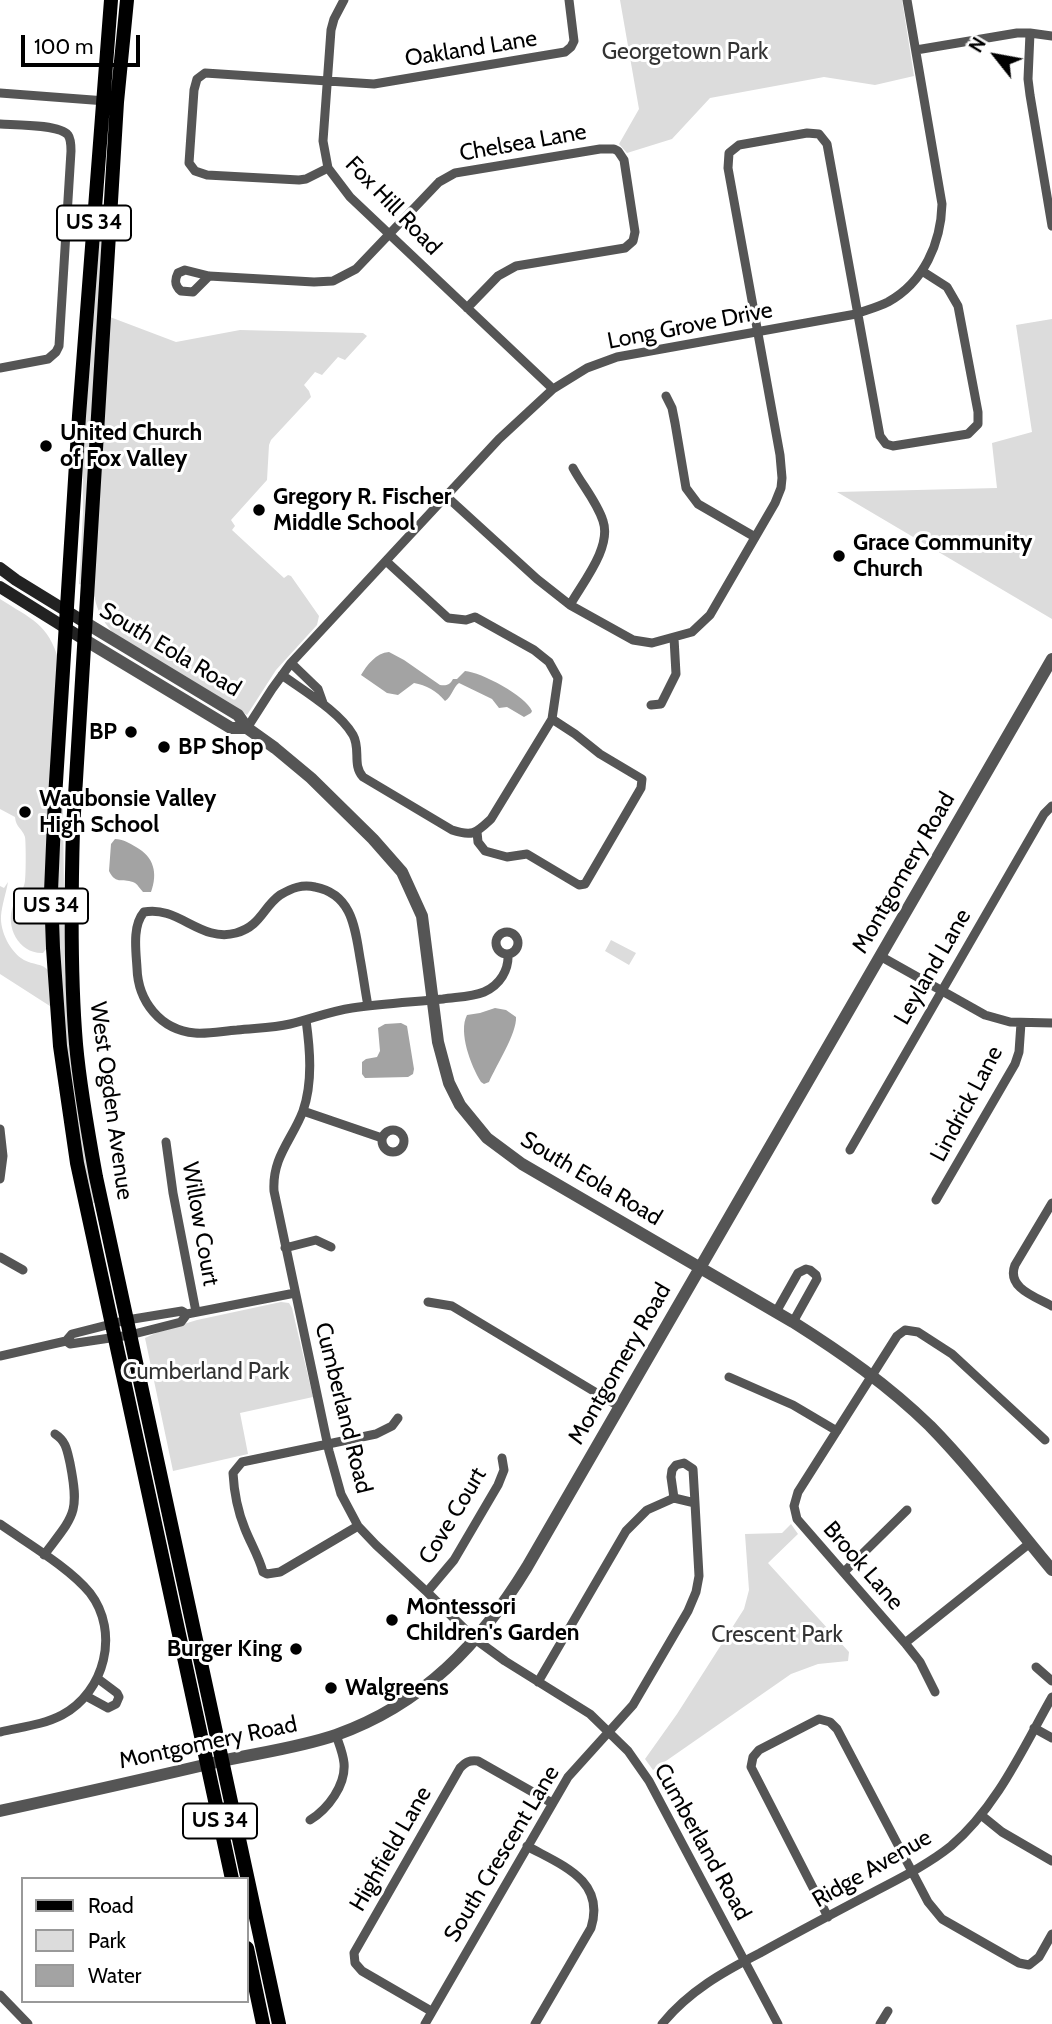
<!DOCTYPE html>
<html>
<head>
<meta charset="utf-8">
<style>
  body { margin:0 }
  #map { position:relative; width:1052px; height:2024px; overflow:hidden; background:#fff; font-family:Cabin,sans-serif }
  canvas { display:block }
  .legend { position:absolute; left:21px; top:1877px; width:228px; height:126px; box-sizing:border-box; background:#fff; border:2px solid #999; margin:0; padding:9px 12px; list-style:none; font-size:21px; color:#000 }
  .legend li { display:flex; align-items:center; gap:14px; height:35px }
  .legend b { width:35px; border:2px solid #999 }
  .north { position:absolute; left:961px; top:21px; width:70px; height:70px; -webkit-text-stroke:5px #fff; paint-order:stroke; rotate:301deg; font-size:19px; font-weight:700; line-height:28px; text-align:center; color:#000 }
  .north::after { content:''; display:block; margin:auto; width:24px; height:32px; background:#000; clip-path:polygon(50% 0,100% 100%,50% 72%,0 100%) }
  .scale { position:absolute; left:21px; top:35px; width:119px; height:32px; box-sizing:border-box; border:4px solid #000; border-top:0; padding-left:9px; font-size:21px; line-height:24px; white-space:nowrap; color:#000; -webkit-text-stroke:5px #fff; paint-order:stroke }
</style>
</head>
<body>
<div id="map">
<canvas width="1052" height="2024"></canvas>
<ul class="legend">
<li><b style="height:9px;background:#000"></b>Road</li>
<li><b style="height:19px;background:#dcdcdc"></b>Park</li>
<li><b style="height:19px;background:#a3a3a3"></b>Water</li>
</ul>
<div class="north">N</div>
<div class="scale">100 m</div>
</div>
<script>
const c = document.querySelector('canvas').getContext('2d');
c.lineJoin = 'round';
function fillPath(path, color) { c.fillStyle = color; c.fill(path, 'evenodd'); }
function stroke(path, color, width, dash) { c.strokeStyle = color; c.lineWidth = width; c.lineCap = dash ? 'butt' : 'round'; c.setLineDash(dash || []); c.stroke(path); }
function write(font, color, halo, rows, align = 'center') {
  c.font = font + ' Cabin,sans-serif'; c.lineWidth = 6; c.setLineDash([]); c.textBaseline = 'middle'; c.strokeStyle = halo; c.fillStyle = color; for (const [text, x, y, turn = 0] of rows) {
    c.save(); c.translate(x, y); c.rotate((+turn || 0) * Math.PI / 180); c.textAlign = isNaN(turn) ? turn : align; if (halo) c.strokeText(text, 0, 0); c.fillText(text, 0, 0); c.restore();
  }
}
fillPath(new Path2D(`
  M620,0h282l12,76 -39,9 -51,-8 -114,21 -38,41 -45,14 -8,-9 20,-35z
  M99,230h3v32l-19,323 -4,-1 4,-71v-67z
  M110,317l66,25 64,-12 123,3 4,3 -22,24 -7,-3 -16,18 -7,-3 -11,13 5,6 2,6 -40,43 -2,5 -2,35 -36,40 4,6 -3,4 52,48 4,-3 3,1 28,40 -2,9 -41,45 -29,45 -134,-82c-12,-14 -17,-25 -20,-43z
  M1052,319v300l-215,-127 160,-4 -5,-45 40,-11 -16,-107z
  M0,599c31,20 48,24 59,62l-12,287 -4,5c-24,1 -38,-26 -30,-47 4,-9 11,-16 12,-25 1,-7 1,-38 0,-44 -3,-9 -9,-9 -10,-20l-15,-8z
  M60,807h3l2,170 30,226h-3l-6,-23 -18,-109 -11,-137z
  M8,882c-2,11 -6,23 -7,34 -1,15 9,36 23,44 9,5 18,3 25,11l4,37 -53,-34v-88l4,2z
  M611,940l25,13 -7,12 -24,-14z
  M281,1302l8,1 3,5 21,89 -73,16 8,41 -75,17 -28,-133 13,-6 39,-12z
  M791,1524l7,10 -30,29 81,89 -1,9 -30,3 -27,10 -138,96 -8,-11 32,-45 67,-105 5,-19 -4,-56 37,-1z`), '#dcdcdc');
fillPath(new Path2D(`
  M389,652l15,8 36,25c6,1 10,0 13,-6h4l8,-8c16,1 61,25 67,40l-1,2 -7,4 -17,-10 -8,1 -7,-9 -33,-16c-6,4 -7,14 -14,18 -8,-10 -19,-16 -31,-18l-16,12 -11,-2 -26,-18c6,-10 15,-22 28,-23z
  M115,839c8,0 14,4 21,8 18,10 22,26 15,45h-8c-3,-3 -5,-7 -8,-9 -11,-6 -19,3 -26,-12l2,-27z
  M495,1008l11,2 10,7c1,16 -20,49 -27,65l-5,2 -3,-2c-10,-16 -23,-50 -14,-67l13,-2z
  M401,1023l6,3 7,43 -1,5 -5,3 -43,1 -3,-4v-12l4,-3 11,-2 3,-6 -2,-23 7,-4z`), '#a3a3a3');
stroke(new Path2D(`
  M344,0l-10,19 -3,11 -8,111 5,27 22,29 203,192
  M1030,33l-2,46 2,16 22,131
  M916,50l101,-17h13l22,3
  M0,93l106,8
  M0,124c14,1 59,0 68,11 3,4 3,11 3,16l-12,195 -3,6 -8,7 -48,9
  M328,168l-22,11 -7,1 -92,-5 -12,-4 -6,-8 5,-73 3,-11 8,-6 169,11 191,-32 6,-5 3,-6 -5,-41
  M209,276l-16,16 -12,-1c-6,-5 -7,-10 -3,-18l7,-3 24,6 105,6 19,-1 23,-12 83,-87 16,-9 145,-24h14l4,2 6,9 11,72 -2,9 -8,7 -109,18 -18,10 -31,32
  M666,396l6,12 3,15 11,65 12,16 57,33
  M446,496l91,83 33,26 63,35 19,3 40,-11 18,-17 65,-112 6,-15 1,-10 -2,-23 -52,-287 1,-15 10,-8 68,-12 12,1 8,10 53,292 6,8 7,2 75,-12 10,-10v-12l-20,-106 -11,-19 -25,-16
  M570,605c13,-23 42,-58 33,-84 -6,-19 -21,-36 -30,-53
  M291,663l27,26 5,14
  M282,675c22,16 58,37 71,60 8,14 -1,30 10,42l89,53c21,7 24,3 39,-11l61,-100 6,-41 -9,-16 -15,-12 -59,-33 -9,3 -18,-2 -62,-57
  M651,705l10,-1 15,-30 -2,-36
  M247,728l25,-39 19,-26 208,-224 54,-50 34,-21 30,-11 239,-43c11,-4 22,-7 32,-12 36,-20 53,-59 54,-98l-35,-204
  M477,832l1,10 7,9 22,6 20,-3 52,31 6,-1 56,-96 1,-9 -42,-25 -25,-20 -23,-15
  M496 943a11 11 0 1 1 22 0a11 11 0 1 1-22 0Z
  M880,956l105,59 25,7 42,1
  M368,1006c-3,-16 -5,-32 -8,-48 -5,-30 -8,-64 -45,-71 -13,-3 -23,1 -35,8 -17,12 -19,31 -44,38 -35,10 -58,-28 -92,-21 -12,14 -8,39 -7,56 1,33 23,62 58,65 14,1 28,-2 42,-3 18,-2 36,-2 53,-6 21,-5 41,-13 62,-16 30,-4 61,-6 91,-9 13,-2 29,-2 41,-7 16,-7 25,-22 24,-38
  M306,1020c4,29 7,62 -3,91 -11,29 -31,46 -29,80l55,260 12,43 17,32 18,19 51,47 48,47 30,22 85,53 38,37 21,30 129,243
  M303,1111l79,27
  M0,1129l3,27 -3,23
  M382 1141a11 11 0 1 1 22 0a11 11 0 1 1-22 0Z
  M166,1142l7,51 23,119
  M850,1150l194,-336 8,-8
  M936,1200l79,-136 4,-12 2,-29
  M1052,1203l-37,62c-9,23 21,32 37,41
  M285,1248l31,-8 15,7
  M0,1257l23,13
  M428,1302l24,4 168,101
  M776,1312l22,-39 8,-4 4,1 6,5 1,4 -24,43
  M66,1341l6,-7 55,-14 55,-9 5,3 108,-21
  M0,1356l66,-15 4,3 60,-9 51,-13 6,-8
  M729,1377l64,28 44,26
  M674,1498l-3,-21 1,-7 4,-5 8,-2 9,6 2,34
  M0,1524c27,19 70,44 90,69 30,39 15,99 -28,122 -19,10 -41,12 -62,17
  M358,1526l-78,46 -13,2 -4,-2c-4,-15 -12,-28 -18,-43 -7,-17 -11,-37 -12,-56l9,-11 134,-28 16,-8 6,-8
  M44,1555c30,-40 36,-41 26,-92 -3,-13 -4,-22 -15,-29
  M844,1572l63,-62
  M427,1592l27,-32 44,-75 6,-15 -2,-12
  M905,1643l125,-100
  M1036,1667l16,14
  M538,1682l88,-151 21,-21 27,-12
  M935,1692l-15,-30 -15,-19 -108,-124 -3,-13 4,-14 99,-156 8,-6 13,2 34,22 93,86
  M86,1696l22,12 8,-4 3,-7 -2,-4 -20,-15
  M1034,1728l18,10
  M981,1815l21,17 50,29
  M310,1820c18,-11 36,-35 34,-57 -1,-10 -5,-19 -8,-28
  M527,1846c34,19 79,34 64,82l-56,96
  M828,1917l-77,-150 2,-10 6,-7 60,-31 11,3 7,7 91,173 14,17 77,44 10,2 10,-8 13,-23
  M0,1995l28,29
  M431,2011l-69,-40 -7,-8 -1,-10 106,-185c6,-6 9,-8 18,-7l74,42
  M425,2024l143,-247 65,-72 55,-94 8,-19 3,-16 -4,-73 -21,-5
  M662,2024c27,-33 61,-52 98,-71 36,-20 72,-39 108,-58 28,-15 58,-29 83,-49 46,-39 72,-98 101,-149
  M880,2024l8,-13`), '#555', 9);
stroke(new Path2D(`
  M86,623l152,92 9,13 28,20 36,30 62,61 29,33 20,44 16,126 11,41 11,22 27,33 35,26 271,158c49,31 95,63 137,104 44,45 82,96 122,144
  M85,640l146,88h16
  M0,1811c73,-16 145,-32 217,-49 40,-9 81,-14 119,-27 87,-31 144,-91 191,-168l525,-908`), '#555', 12);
stroke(new Path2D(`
  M0,568l16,12 70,43
  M0,587l85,53`), '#222', 12);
stroke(new Path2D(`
  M111,0l-32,416 -24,382 -4,94 2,56 7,98 17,117 155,716
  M127,0l-10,102 -44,727c-2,71 -3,144 3,215 4,45 12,89 20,133l183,847
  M247,1948l16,76`), '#000', 14);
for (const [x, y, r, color] of [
  [46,446,7,"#000"],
  [259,510,7,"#000"],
  [839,556,7,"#000"],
  [131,732,7,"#000"],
  [164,747,7,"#000"],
  [25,812,7,"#000"],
  [392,1620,7,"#000"],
  [296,1649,7,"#000"],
  [331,1688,7,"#000"]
]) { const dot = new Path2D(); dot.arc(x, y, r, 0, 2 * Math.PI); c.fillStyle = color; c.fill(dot); stroke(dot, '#fff', 2.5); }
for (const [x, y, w] of [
  [94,223,74],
  [51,906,74],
  [220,1821,74]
]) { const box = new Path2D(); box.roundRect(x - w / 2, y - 17.5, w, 35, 5); c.fillStyle = '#fff'; c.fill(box); stroke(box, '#000', 2); }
write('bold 21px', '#000', null, [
  ["US 34",94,223],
  ["US 34",51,906],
  ["US 34",220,1821]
]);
write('23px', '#000', '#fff', [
  ["Oakland Lane",471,49,-9],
  ["Chelsea Lane",523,143,-10],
  ["Fox Hill Road",393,206,46],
  ["Long Grove Drive",690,326,-11],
  ["South Eola Road",170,650,31],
  ["Montgomery Road",904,873,-60],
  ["Leyland Lane",933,967,-60],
  ["West Ogden Avenue",111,1101,82],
  ["Lindrick Lane",967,1104,-62],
  ["South Eola Road",591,1179,31],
  ["Willow Court",200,1224,80],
  ["Montgomery Road",620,1364,-60],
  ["Cumberland Road",343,1408,76],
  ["Cove Court",453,1516,-59],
  ["Brook Lane",863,1566,49],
  ["Montgomery Road",208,1743,-12],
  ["Cumberland Road",702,1842,61],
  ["Highfield Lane",391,1849,-60],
  ["South Crescent Lane",502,1854,-59],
  ["Ridge Avenue",872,1869,-30]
]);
write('23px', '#333', '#fff', [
  ["Georgetown Park",685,52],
  ["Cumberland Park",206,1372],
  ["Crescent Park",777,1635]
]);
write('bold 23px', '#000', '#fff', [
  ["United Church",60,433],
  ["of Fox Valley",60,459],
  ["Gregory R. Fischer",273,497],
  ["Middle School",273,523],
  ["Grace Community",853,543],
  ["Church",853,569],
  ["BP",117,732,"right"],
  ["BP Shop",178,747],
  ["Waubonsie Valley",39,799],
  ["High School",39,825],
  ["Montessori",406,1607],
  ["Children's Garden",406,1633],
  ["Burger King",282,1649,"right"],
  ["Walgreens",345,1688]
], 'left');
</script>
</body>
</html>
